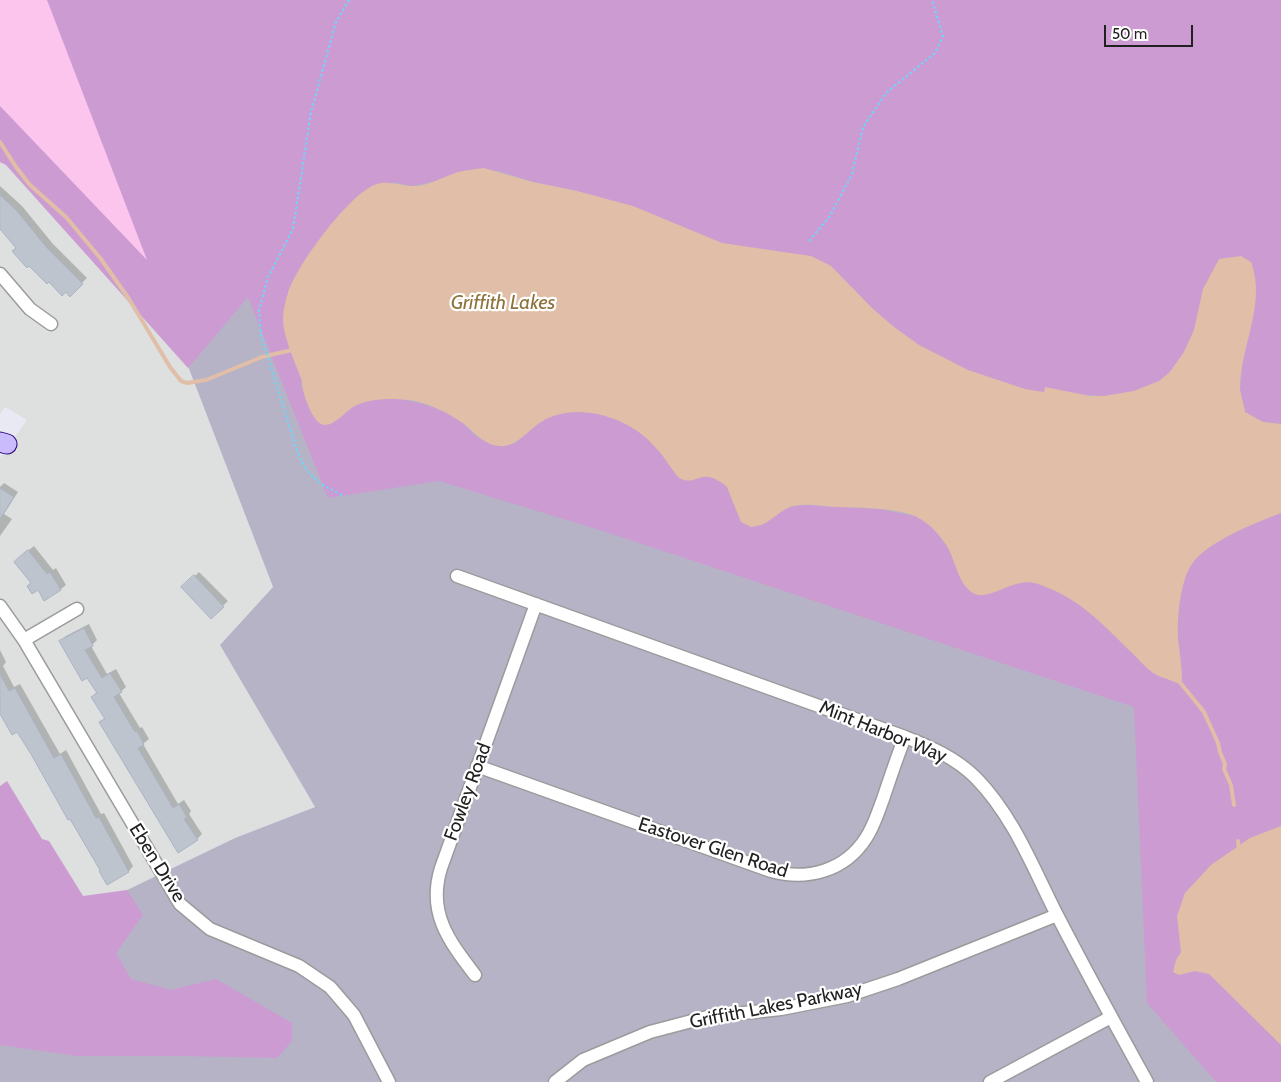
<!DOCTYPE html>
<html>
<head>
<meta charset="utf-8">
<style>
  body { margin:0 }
  #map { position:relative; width:1281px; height:1082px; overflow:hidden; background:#e8e9f2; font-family:Cabin,sans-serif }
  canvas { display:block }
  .scale { position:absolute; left:1104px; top:25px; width:89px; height:22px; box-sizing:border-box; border:2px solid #212121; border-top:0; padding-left:6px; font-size:15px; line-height:18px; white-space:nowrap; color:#212121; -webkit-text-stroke:4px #fff; paint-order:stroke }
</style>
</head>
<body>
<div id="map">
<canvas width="1281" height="1082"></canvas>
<div class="scale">50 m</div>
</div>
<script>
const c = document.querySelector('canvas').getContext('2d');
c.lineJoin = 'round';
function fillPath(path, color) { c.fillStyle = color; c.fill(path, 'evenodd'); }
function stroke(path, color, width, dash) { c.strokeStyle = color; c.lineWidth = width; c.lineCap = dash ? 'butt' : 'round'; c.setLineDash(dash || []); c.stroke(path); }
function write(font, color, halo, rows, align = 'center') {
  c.font = font + ' Cabin,sans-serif'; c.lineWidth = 4.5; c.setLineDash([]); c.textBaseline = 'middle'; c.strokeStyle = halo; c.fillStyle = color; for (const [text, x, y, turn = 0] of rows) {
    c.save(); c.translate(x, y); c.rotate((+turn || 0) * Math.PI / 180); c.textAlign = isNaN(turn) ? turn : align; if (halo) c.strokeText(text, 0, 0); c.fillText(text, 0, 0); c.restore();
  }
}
fillPath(new Path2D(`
  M0,106l147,154 126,327 -53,58 95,162 -80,31 -108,52 -127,40v-472l27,-38 -22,-13 -5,7z`), '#dedfdf');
fillPath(new Path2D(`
  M47,0h1234v1082h-1281v-152l127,-40 108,-52 80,-31 -95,-162 53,-58z`), '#b6b3c7');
fillPath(new Path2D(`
  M0,0h1281v424l-18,-2 -18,-10 -5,-22 2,-24 -39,-77 -9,41 -10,22 -8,14 -17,15 -25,10 -30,5 -64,-4 -15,-3 -57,-19 -49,-25 -25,-18 -22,-19 -41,-42 -109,-23 -145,-52 -44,-9 -34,-11 -41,1 -16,8 -30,6 -20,-4 -107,152 17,47 -1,5 31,36c7,-5 14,-11 22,-16 29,-16 80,-3 106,15 8,6 17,19 27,21 8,2 18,1 27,2 9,-7 18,-16 27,-22 36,-22 88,-5 114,24 8,9 15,21 23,31 14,9 19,-2 31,0 6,0 14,6 18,10l14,35 52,-16 14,-1 72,4 35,7 10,5 11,10 14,18 13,32 19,14c15,-2 28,-13 43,-14 9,0 18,4 26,8 32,13 54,36 78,60 7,6 13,13 20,18 9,8 22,13 33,18 3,-17 -3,-33 -3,-50 0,-22 1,-52 14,-71 16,-23 63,-41 89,-51v313l-31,12 -39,27 -26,28 -8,23 4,36 -5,8 3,15 16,-4 14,3 72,71v37h-65l-69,-79 -13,-296 -528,-175 -167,-51 -111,17 -80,-201 -60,71 -182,-203 -6,-3z
  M7,781l35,58 7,2 34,55 44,-6 16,25 -27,38 15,26 40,11 45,-11 76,44v18l-15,17 -97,-2h-103l-77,-11v-259z`), '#cc9bd2');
fillPath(new Path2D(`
  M0,0h47l100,260 -147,-154z`), '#fcc5ee');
fillPath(new Path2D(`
  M484,168l49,14 44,9 56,15 89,37 89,13 20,10 41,42 22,19 25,18 49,25 57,19 19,3 1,-5 45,9h14l30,-5 25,-10 10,-8 15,-21 10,-22 9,-41 16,-30 22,-3 10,6c16,41 -11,85 -11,127 1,7 4,16 5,23l18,10 18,2v89c-26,10 -73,28 -89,51 -12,17 -15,54 -14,75 2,15 4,30 4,46 -7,-3 -14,-6 -21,-8 -12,-4 -23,-19 -32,-27 -27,-27 -53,-54 -91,-66 -26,-9 -50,22 -68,7 -12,-10 -14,-27 -21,-41 -3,-6 -8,-13 -13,-18 -6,-7 -13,-12 -21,-16 -24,-9 -54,-8 -79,-9 -14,-1 -29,-4 -42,-1 -11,2 -19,12 -29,17 -4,3 -10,3 -14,4l-10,-5 -14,-35c-4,-4 -12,-9 -18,-10 -12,-2 -17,9 -31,0 -8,-10 -14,-21 -23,-30 -25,-30 -79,-47 -114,-25 -13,8 -25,26 -42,24 -18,-2 -26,-17 -41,-26 -13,-9 -33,-18 -49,-20 -17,-2 -41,-2 -56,7 -8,5 -18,18 -28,18 -12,1 -24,-35 -23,-44 -6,-17 -19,-44 -19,-62 0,-8 2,-17 5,-26 9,-28 59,-96 86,-108 12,-5 24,0 37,1 17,1 31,-9 47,-14 8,-2 18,-3 26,-4z
  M1281,826v219l-72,-71 -14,-3 -16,4 -6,-3 3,-12 5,-8 -4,-36 8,-23 26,-28 39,-27z`), '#e0bea7');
fillPath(new Path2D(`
  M0,186l22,20 31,38 34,34 -17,17 -53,-47 -17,-21z
  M4,483l14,9 -14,22 8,5 -12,17v-49z
  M34,546l19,24 3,-2 10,17 -5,4 -17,10 -6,-11 -6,-5 -12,-26z
  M199,572l29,29 -17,16 -28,-30z
  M89,624l8,16 -6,6 16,28 9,-5 10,18 -7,6 21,35 2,-1 7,12 -6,5 35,60 6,-4 7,11 -2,3 13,20 -5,5 -97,-116 5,-6 -13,-20 5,-5 -36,-51 5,-5z
  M0,650l6,12 -3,4 11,21 6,-3 40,70 6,-4 35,64 3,-1 29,53 -4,5 -21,12 -6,-13 -85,-140 -17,-21z`), '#0003');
stroke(new Path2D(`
  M0,142l16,25 14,18 36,32 35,42 28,40 41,68 11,14 6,2 19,-3 56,-23 30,-7 1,2
  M1179,681l25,31 14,31 2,9 5,12 -1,5 7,16 3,20
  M1238,841l1,9`), '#e0bea7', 4);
const building = new Path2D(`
  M0,195l17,16 31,38 35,35 -13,13 -4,-5 -4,4 -13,-14 -2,2 -18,-18 -2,2 -15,-17 4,-3 -16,-19z
  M0,488l14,9 -14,22z
  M28,550l19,24 3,-2 11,18 -17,11 -6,-11 -6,4 -5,-8 4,-3 -17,-21z
  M194,575l30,32 -13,12 -30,-32z
  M84,628l9,18 -8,4 17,28 8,-5 12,19 -8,5 21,35 2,-1 7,14 -6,3 35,60 6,-4 8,13 -3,2 14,21 -20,13 -79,-131 6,-3 -14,-22 6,-4 -10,-15 -5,3 -23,-40z
  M0,674l9,17 6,-3 39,70 7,-4 35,64 3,-1 30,55 -22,13 -8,-14 1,-1 -30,-51 -2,1 -37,-66 -14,-22 -5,3 -12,-21z`);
fillPath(building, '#bec4ce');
stroke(building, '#a9b4c4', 1);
const street = new Path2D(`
  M0,274l30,35 21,15
  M457,576l448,161c26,10 51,21 71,41 38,39 57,90 81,137 29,56 59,111 90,167
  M0,606l24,34 156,264 30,25 89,37 31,21 24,28 35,67
  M24,640l53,-31
  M477,766l294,105c36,10 74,0 95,-33 8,-12 12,-26 17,-39 7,-21 14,-42 22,-62
  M475,975c-26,-34 -48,-62 -34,-107l95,-264
  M555,1082l28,-22 67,-28 57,-15 74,-8 66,-13 51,-17 159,-64
  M990,1082l121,-65`);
const secondary = new Path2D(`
  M0,442l7,2`);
stroke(street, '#9b9b9b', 15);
stroke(secondary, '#250180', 21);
stroke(new Path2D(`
  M809,241l21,-25 22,-42 11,-47 23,-34 49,-40 8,-17 -11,-36
  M342,495c-24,-12 -32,-16 -44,-41l-37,-119 -2,-25 9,-33 25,-48 18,-117 25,-90 13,-22`), '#6cd6fe', 2, [2.5, 2.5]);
stroke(street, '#fff', 12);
stroke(secondary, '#cabcfc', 19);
write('19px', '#212121', '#fff', [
  ["Mint Harbor Way",883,732,22],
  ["Fowley Road",468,792,-70],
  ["Eastover Glen Road",713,848,18],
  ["Eben Drive",157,863,58],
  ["Griffith Lakes Parkway",776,1006,-11]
]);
write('italic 20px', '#8d723b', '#fff', [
  ["Griffith Lakes",503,303]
]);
</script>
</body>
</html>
